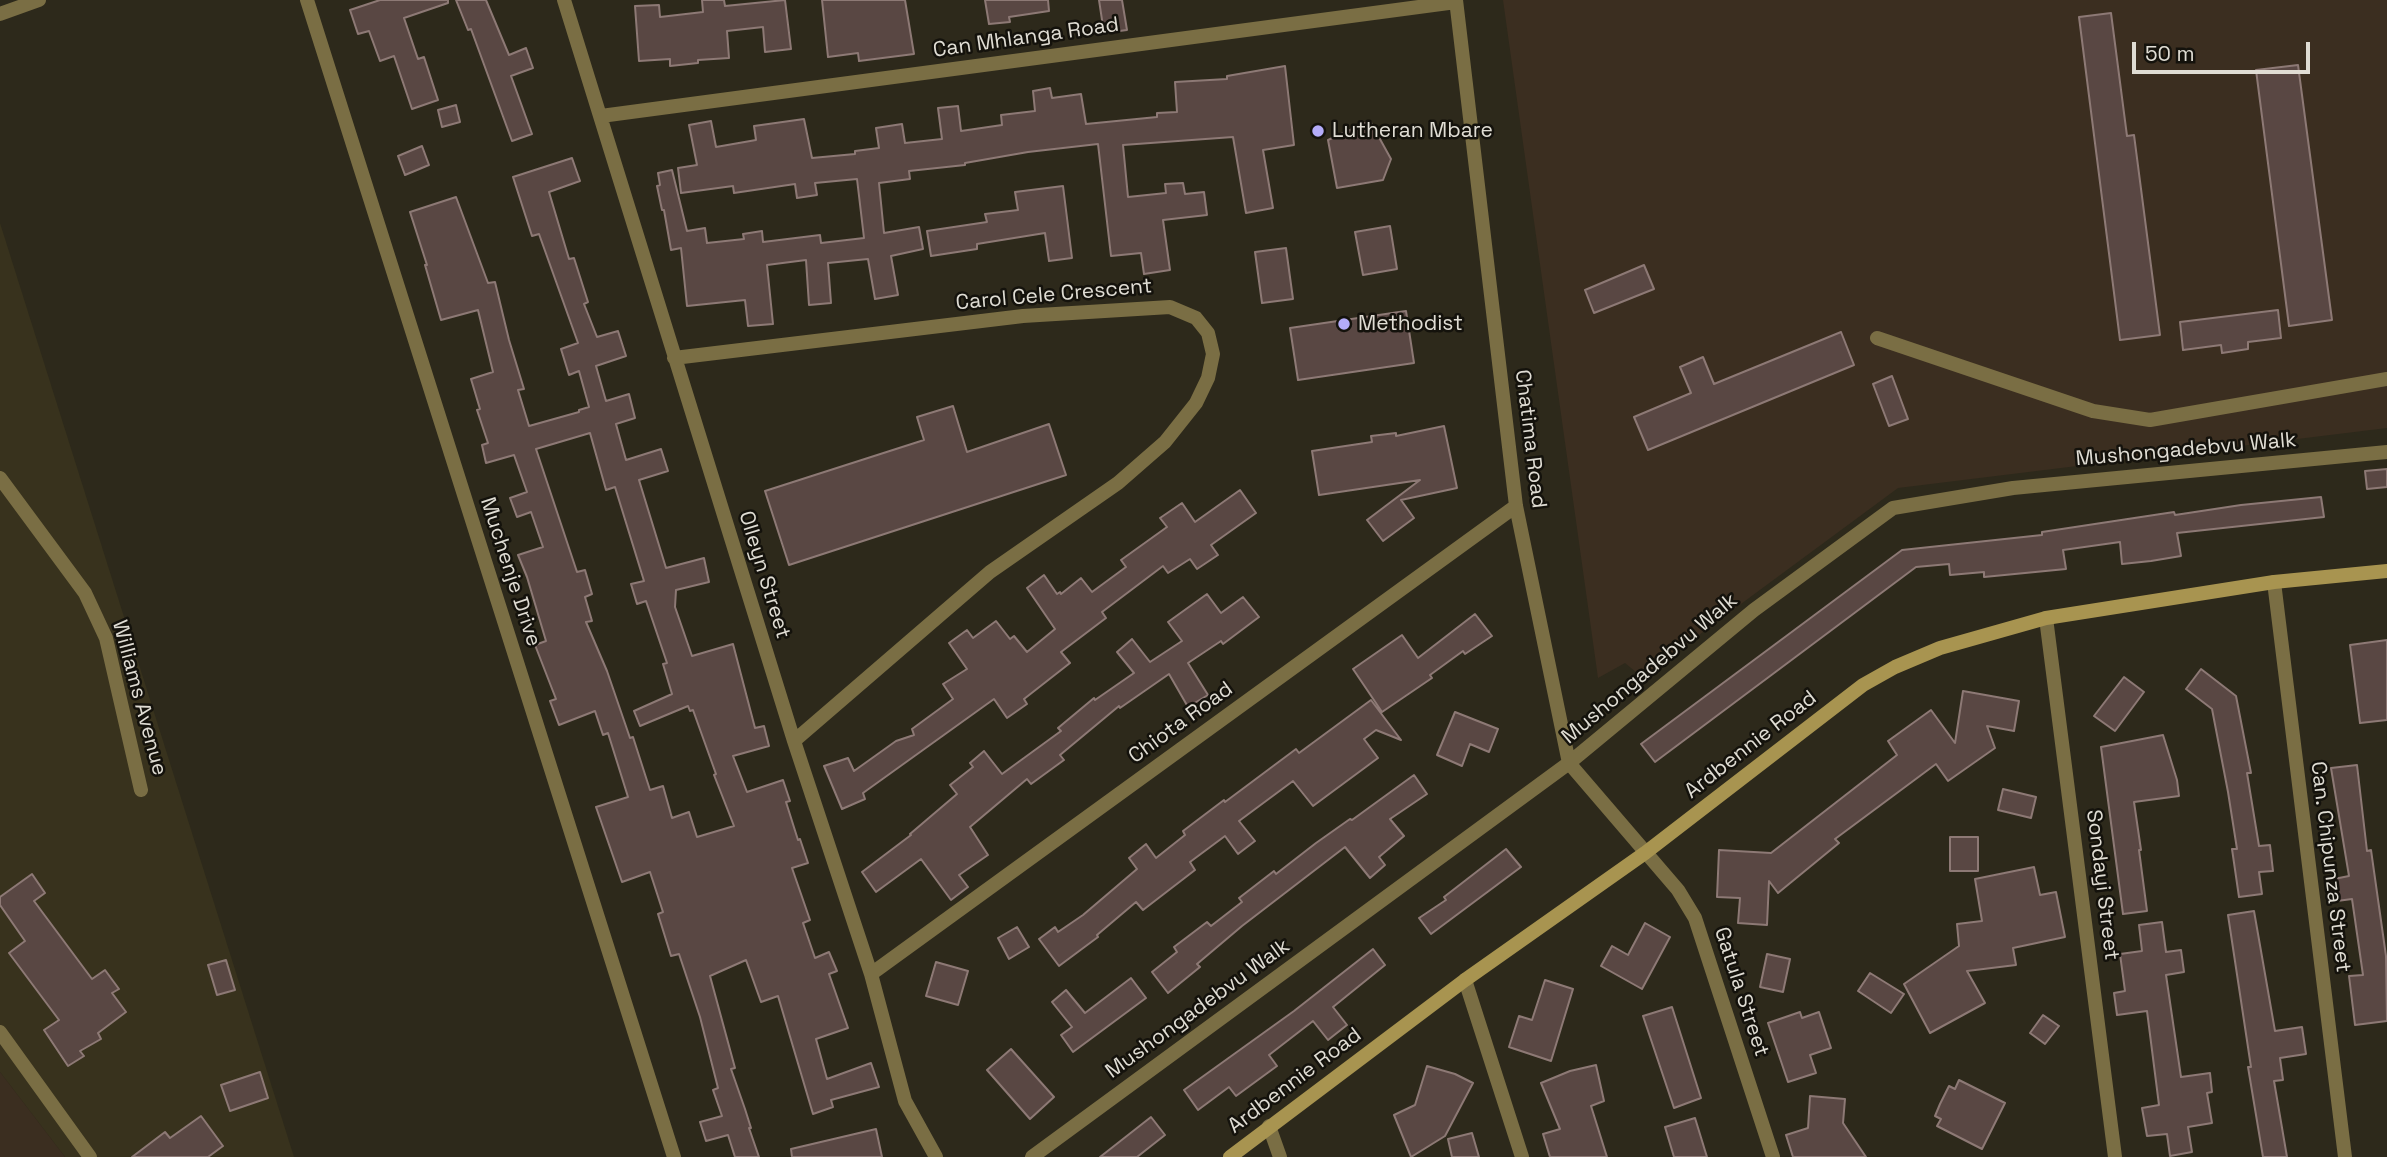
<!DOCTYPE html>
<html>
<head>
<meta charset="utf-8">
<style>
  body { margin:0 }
  #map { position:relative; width:2387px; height:1157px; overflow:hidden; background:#2d291b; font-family:"Space Grotesk",sans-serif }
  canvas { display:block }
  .scale { position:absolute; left:2132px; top:42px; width:178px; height:32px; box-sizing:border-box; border:4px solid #e0ddd4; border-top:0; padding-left:9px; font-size:21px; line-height:24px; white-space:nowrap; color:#e0ddd4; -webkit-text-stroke:5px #14120c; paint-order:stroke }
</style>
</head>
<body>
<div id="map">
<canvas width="2387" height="1157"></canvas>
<div class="scale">50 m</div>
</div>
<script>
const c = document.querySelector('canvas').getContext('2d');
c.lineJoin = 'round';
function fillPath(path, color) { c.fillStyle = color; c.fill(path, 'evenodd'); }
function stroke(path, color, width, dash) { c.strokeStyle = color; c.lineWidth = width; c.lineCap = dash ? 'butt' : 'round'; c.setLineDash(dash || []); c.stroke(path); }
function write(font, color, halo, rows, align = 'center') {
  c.font = font + ' "Space Grotesk",sans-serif'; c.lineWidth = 5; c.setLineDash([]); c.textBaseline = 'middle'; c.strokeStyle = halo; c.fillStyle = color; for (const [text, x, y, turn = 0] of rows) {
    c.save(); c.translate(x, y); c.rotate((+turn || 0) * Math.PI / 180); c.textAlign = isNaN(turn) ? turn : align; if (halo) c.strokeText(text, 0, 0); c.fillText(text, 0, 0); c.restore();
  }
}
fillPath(new Path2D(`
  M0,223l294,934h-229l-65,-85z`), '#38321d');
fillPath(new Path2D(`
  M1503,0h884v428l-489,60 -256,189 -17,-14 -27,15z
  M0,1072l65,85h-65z`), '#3b2e20');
const building = new Path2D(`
  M380,0h68v3l-44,15 14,41 6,-2 14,43 -26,9 -18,-53 -14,5 -11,-30 -11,3 -8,-24z
  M456,0h30l23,55 17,-7 7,20 -22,8 21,58 -20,7 -41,-112 -3,1z
  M702,0h22l1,6 60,-6 6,49 -26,3 -2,-25 -36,4 2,27 -31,2v3l-28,3v-7l-31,2 -4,-55 24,-1 1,12 43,-5z
  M822,0h83l9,54 -55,7 -1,-8 -30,4z
  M985,0h63l1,11 -40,6 1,5 -21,2z
  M1099,0h23l5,30 -23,3z
  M2111,13l16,123 7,-1 26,200 -40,5 -41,-323z
  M2298,65l34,255 -43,6 -33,-256z
  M1285,66l9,79 -31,5 10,58 -27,5 -13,-76 -110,8 5,52 38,-4 -1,-9 18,-1 2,11 19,-2 3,23 -44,5 7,50 -26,4 -3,-21 -30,3 -13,-112 -70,8 -63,11v2l-56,6 1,8 -31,4 5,50 35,-6 4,22 -32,7 7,39 -23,4 -7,-40 -40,4 3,40 -22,2 -3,-45 -39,5 6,59 -25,2 -3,-26 -58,6 -6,-58 -10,2 -7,-40h-2l-5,-24 3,-1 -2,-12 14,-3 15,61 18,-3 2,15 37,-4 -1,-5 19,-3 1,11 57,-7 1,8 43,-5 -7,-59 -42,4 2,12 -20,3 -2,-14 -61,9 -1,-7 -52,7 -3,-25 19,-3 -8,-40 22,-4 5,26 40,-7 -2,-14 50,-7 8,39 43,-4v-3l24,-3 -3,-20 26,-4 3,19 37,-4 -4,-31 20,-2 3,25 41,-6 -1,-10 34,-4 -2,-20 17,-3 2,10 29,-4 5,30 71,-7v-4l20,-1 -2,-30 52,-3v-3z
  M456,105l4,17 -18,5 -4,-17z
  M1370,121l21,38 -8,21 -46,8 -9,-48z
  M422,146l7,19 -24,10 -7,-19z
  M572,158l8,23 -31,11 20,67 5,-1 14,44 -4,2 13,33 21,-6 8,25 -30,10 10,35 23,-7 6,24 -19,6 10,36 35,-11 7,22 -29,9 27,88 38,-10 5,24 -33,8 -1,17 17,49 41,-12 22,84 9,-2 5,20 -36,10 14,36 36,-12 7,21 -4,1 12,38 2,-1 8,24 -16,5 18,52 -7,3 12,35 14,-6 8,19 -8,3 19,54 -32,11 11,40 44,-16 8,24 -48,13 2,7 -20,7 -35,-118 -17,6 -15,-42 -36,16 25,92 -4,1 14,40 6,19h-2l10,29h-24l-7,-22 -22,6 -6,-19 22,-6 -9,-26 5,-2 -18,-71 -21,-63 -8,2 -13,-42 5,-2 -13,-40 -28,10 -26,-75 32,-10 -20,-64 -5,2 -8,-24 -36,14 -9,-24 6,-2 -21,-54 11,-4 -19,-64 -9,-22 25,-8 -12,-35 -14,5 -7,-19 17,-6 -13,-37 -28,8 -4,-18 6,-2 -11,-33 3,-1 -9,-30 22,-7 -15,-62 -37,10 -16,-55h2l-17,-53 46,-15 32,86 7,-1 14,58 15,49 -6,1 11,36 50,-14v-2l10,-3 -10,-36 -10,4 -8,-26 17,-6 -39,-109 -7,2 -19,-59zM590,433l16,57 9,-3 29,94 -13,3 6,20 9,-3 21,62 -4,1 9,30 -38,17 6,15 48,-20 2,5 3,-1 23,64 -2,1 20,51 -37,11 -8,-25 -17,6 -9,-32 -13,4 -17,-53 -3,1 -23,-67 -21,-49 6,-1 -7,-24 7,-3 -7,-24 -8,2 -41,-123z
  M1063,186l9,72 -23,3 -4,-28 -68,11v5l-46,7 -4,-25 60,-9 -2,-8 33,-4 -3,-18z
  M1390,226l7,43 -34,6 -8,-43z
  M1286,248l7,51 -31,4 -7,-51z
  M1644,265l10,24 -60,24 -9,-23z
  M2278,310l3,28 -33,4v7l-26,4 -1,-8 -38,5 -3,-28z
  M1406,311l8,52 -116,17 -8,-52z
  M1841,332l13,33 -206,85 -14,-33 57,-24 -11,-26 23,-10 11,27z
  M1892,376l16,43 -19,7 -16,-42z
  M953,406l14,46 82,-28 17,51 -277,90 -24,-74 159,-51 -7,-23z
  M1444,426l13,62 -56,12 13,18 -31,23 -16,-21 53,-40 -101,15 -7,-44 60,-9 -1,-6 25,-3v3z
  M2387,469v18l-20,2 -2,-18z
  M1240,490l16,23 -45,32 7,10 -21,14 -7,-10 -22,14 -5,-7 -61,46 4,6 -45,34 9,11 -46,36 3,5 -20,14 -13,-19 -131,94 2,6 -23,10 -18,-43 24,-8 6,13 42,-30 18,-6 -2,-6 41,-30 -10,-15 24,-15 -18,-26 18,-13 6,8 23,-17 14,18 4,-3 13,16 28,-23 -28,-41 17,-13 13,19 3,-2 1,2 20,-16 11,14 34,-25 -5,-7 46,-33 -7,-9 22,-15 13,19z
  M2321,497l3,20 -147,16 4,23 -30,5 -29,3 -2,-22 -57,8 3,19 -82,8v-5l-34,3 -1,-11 -33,3 -261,195 -14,-18 261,-194 140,-15v-3l132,-20 1,3 66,-10z
  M1207,594l14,19 22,-16 16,20 -36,27 -2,-3 -33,22 20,32 -20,12 -19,-33 -49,34 -1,-2 -59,49 4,5 -33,24 -4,-5 -57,48 18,28 -29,20 9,12 -17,13 -30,-41 -45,33 -14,-20 49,-37 -1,-1 47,-40 -7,-9 23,-18 -3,-4 14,-12 18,23 59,-43 -3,-3 36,-30 1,2 39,-27 -17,-21 15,-13 18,23 32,-21 -14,-19z
  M1475,614l17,22 -27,18 -2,-3 -33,24 2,3 -50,34 -29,-43 49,-34 16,23z
  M2387,640v80l-27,3 -10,-78z
  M2201,669l35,27 15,77h-4l12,73 11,-1 3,26 -14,1 3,22 -23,3 -7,-48h5l-9,-57 -16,-83 -26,-20z
  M2124,677l20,15 -29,39 -21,-15z
  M1963,691l56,10 -5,30 -27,-5 8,22 -47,33 -12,-17 -101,75 4,4 -61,50 -9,-12 -2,44 -29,-2 2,-25 -23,-1 2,-47 52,3 126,-98 -9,-14 43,-31 24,33z
  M1371,700l30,40 -25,-10 -12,9 14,19 -65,48 -20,-25 -54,40 16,20 -17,13 -13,-18 -35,26 5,8 -52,40 -7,-8 -39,33 1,2 -39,29 -20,-27 16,-12 3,5 25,-17 54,-46 -8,-11 17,-14 10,14 29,-23 -2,-4 41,-31 1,2 71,-53 3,4z
  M1455,712l43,17 -9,23 -19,-8 -8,22 -25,-11z
  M2163,735l14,45 2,16 -45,6 7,48h-2l8,61 -24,3 -22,-167z
  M2357,765l10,86 4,-1 15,106 1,65 -32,4 -6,-49 14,-1 -11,-76 -15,2 -3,-22 15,-3 -18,-108z
  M1414,775l13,19 -37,25 14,17 -25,21 6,8 -15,13 -25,-31 -103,79 -45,38 3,3 -32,26 -16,-21 25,-20 -3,-5 33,-25 4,4 31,-24 -3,-4 35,-27 2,3 40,-31 34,-24 2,1z
  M2003,789l33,8 -5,21 -33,-8z
  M1950,837h28v34h-28z
  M1506,849l15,18 -90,67 -12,-16 27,-18 -2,-3z
  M2034,867l6,28 16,-3 9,45 -52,11 3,17 -49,6 18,32 -55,30 -26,-49 55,-38 -2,-22 25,-3 -7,-42z
  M32,874l13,19 -11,8 58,78 13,-9 14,19 -7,4 14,19 -28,21 3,6 -21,12 4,5 -16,10 -24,-36 15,-10 -50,-67 16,-12 -25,-36v-8z
  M2254,911l21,120 27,-4 4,27 -26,4 3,22 -9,1 13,76h-24l-15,-90h3l-23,-152z
  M2162,922l4,30 15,-2 3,22 -18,3 15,102 29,-4 2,19 -5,1 5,30 -24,4 4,25 -22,4 -3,-22 -20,2 -5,-28 17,-3 -12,-94 -30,4 -3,-22 11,-2 -5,-37 22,-3 -3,-26z
  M1645,923l25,14 -28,52 -41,-23 11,-20 16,9z
  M1017,927l12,20 -20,12 -11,-21z
  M1373,949l12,16 -52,42 14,18 -19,15 -15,-19 -44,34 8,11 -41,30 -7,-9 -31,23 -14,-20 110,-79z
  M1767,954l23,5 -7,33 -23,-5z
  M226,960l9,30 -18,5 -9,-30z
  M936,962l32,9 -10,34 -32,-9z
  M1870,973l34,21 -13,19 -33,-22z
  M1131,978l15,20 -73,54 -12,-17 11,-8 -20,-25 14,-12 19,23z
  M1545,980l28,9 -22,72 -42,-14 10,-31 13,4z
  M1672,1007l29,91 -27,10 -31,-92z
  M1800,1012l2,6 17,-6 12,36 -21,7 6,18 -28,9 -20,-59z
  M2043,1015l16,11 -14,18 -15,-11z
  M1011,1049l43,48 -24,22 -43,-49z
  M1596,1065l8,36 -13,5 16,51h-57l-7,-23 17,-5 -19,-46 29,-12z
  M1427,1066l28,8 18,9 -28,53 -34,21 -17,-42 21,-10z
  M260,1072l8,26 -38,13 -9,-26z
  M1959,1080l46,23 -23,46 -45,-23 4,-7 -6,-3 5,-12 9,-18 6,3z
  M1810,1096l35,3 -2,24 23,34h-73l-7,-22 22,-7z
  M201,1116l22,30 -15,11h-76l33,-25 5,6z
  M1151,1117l14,18 -28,22h-37z
  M1695,1118l12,39h-33l-9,-30z
  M876,1129l6,28h-90l-1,-8z
  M1472,1133l7,24h-27l-4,-18z`);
fillPath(building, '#594743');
stroke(building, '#8d7975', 2);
stroke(new Path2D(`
  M0,14l39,-14
  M1877,338l216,73 57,9 237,-41`), '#7a6e44', 14);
stroke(new Path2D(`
  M307,0l367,1157
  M564,0l230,741 77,233 34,127 31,56
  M1456,0l60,506 53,257 109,127 17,28 78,239
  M601,116l855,-114
  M674,358l349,-42 147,-9 26,11 12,15 5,21 -5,24 -12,25 -31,39 -47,41 -128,89 -196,169
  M0,478l85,115 21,45 35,152
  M2274,582l71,575
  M2046,618l69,539
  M871,974l645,-468
  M1465,980l57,177
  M0,1032l90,125
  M1269,1126l11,31
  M1032,1157l537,-394 185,-153 139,-102 120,-20 374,-36`), '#7a6e44', 14);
stroke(new Path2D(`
  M1230,1157l235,-177 180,-127 218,-168 32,-18 45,-19 106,-30 228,-36 113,-11`), '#a89450', 14);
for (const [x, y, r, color] of [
  [1318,131,7,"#b4acf9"],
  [1344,324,7,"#b4acf9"]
]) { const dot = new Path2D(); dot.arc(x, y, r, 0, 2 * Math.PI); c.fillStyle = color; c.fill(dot); stroke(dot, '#14120c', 2.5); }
write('21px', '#e0ddd4', '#14120c', [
  ["Can Mhlanga Road",1026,38,-8],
  ["Carol Cele Crescent",1054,295,-5],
  ["Chatima Road",1530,439,83],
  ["Mushongadebvu Walk",2186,450,-5],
  ["Muchenje Drive",510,572,72],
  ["Olleyn Street",764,575,73],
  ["Mushongadebvu Walk",1650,669,-40],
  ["Williams Avenue",139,698,75],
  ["Chiota Road",1181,723,-36],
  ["Ardbennie Road",1751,745,-38],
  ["Can. Chipunza Street",2330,867,83],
  ["Sondayi Street",2102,885,83],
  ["Gatula Street",1741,992,72],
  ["Mushongadebvu Walk",1198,1009,-36],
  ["Ardbennie Road",1295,1081,-37]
]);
write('21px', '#e0ddd4', '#14120c', [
  ["Lutheran Mbare",1332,131],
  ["Methodist",1358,324]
], 'left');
</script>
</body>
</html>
